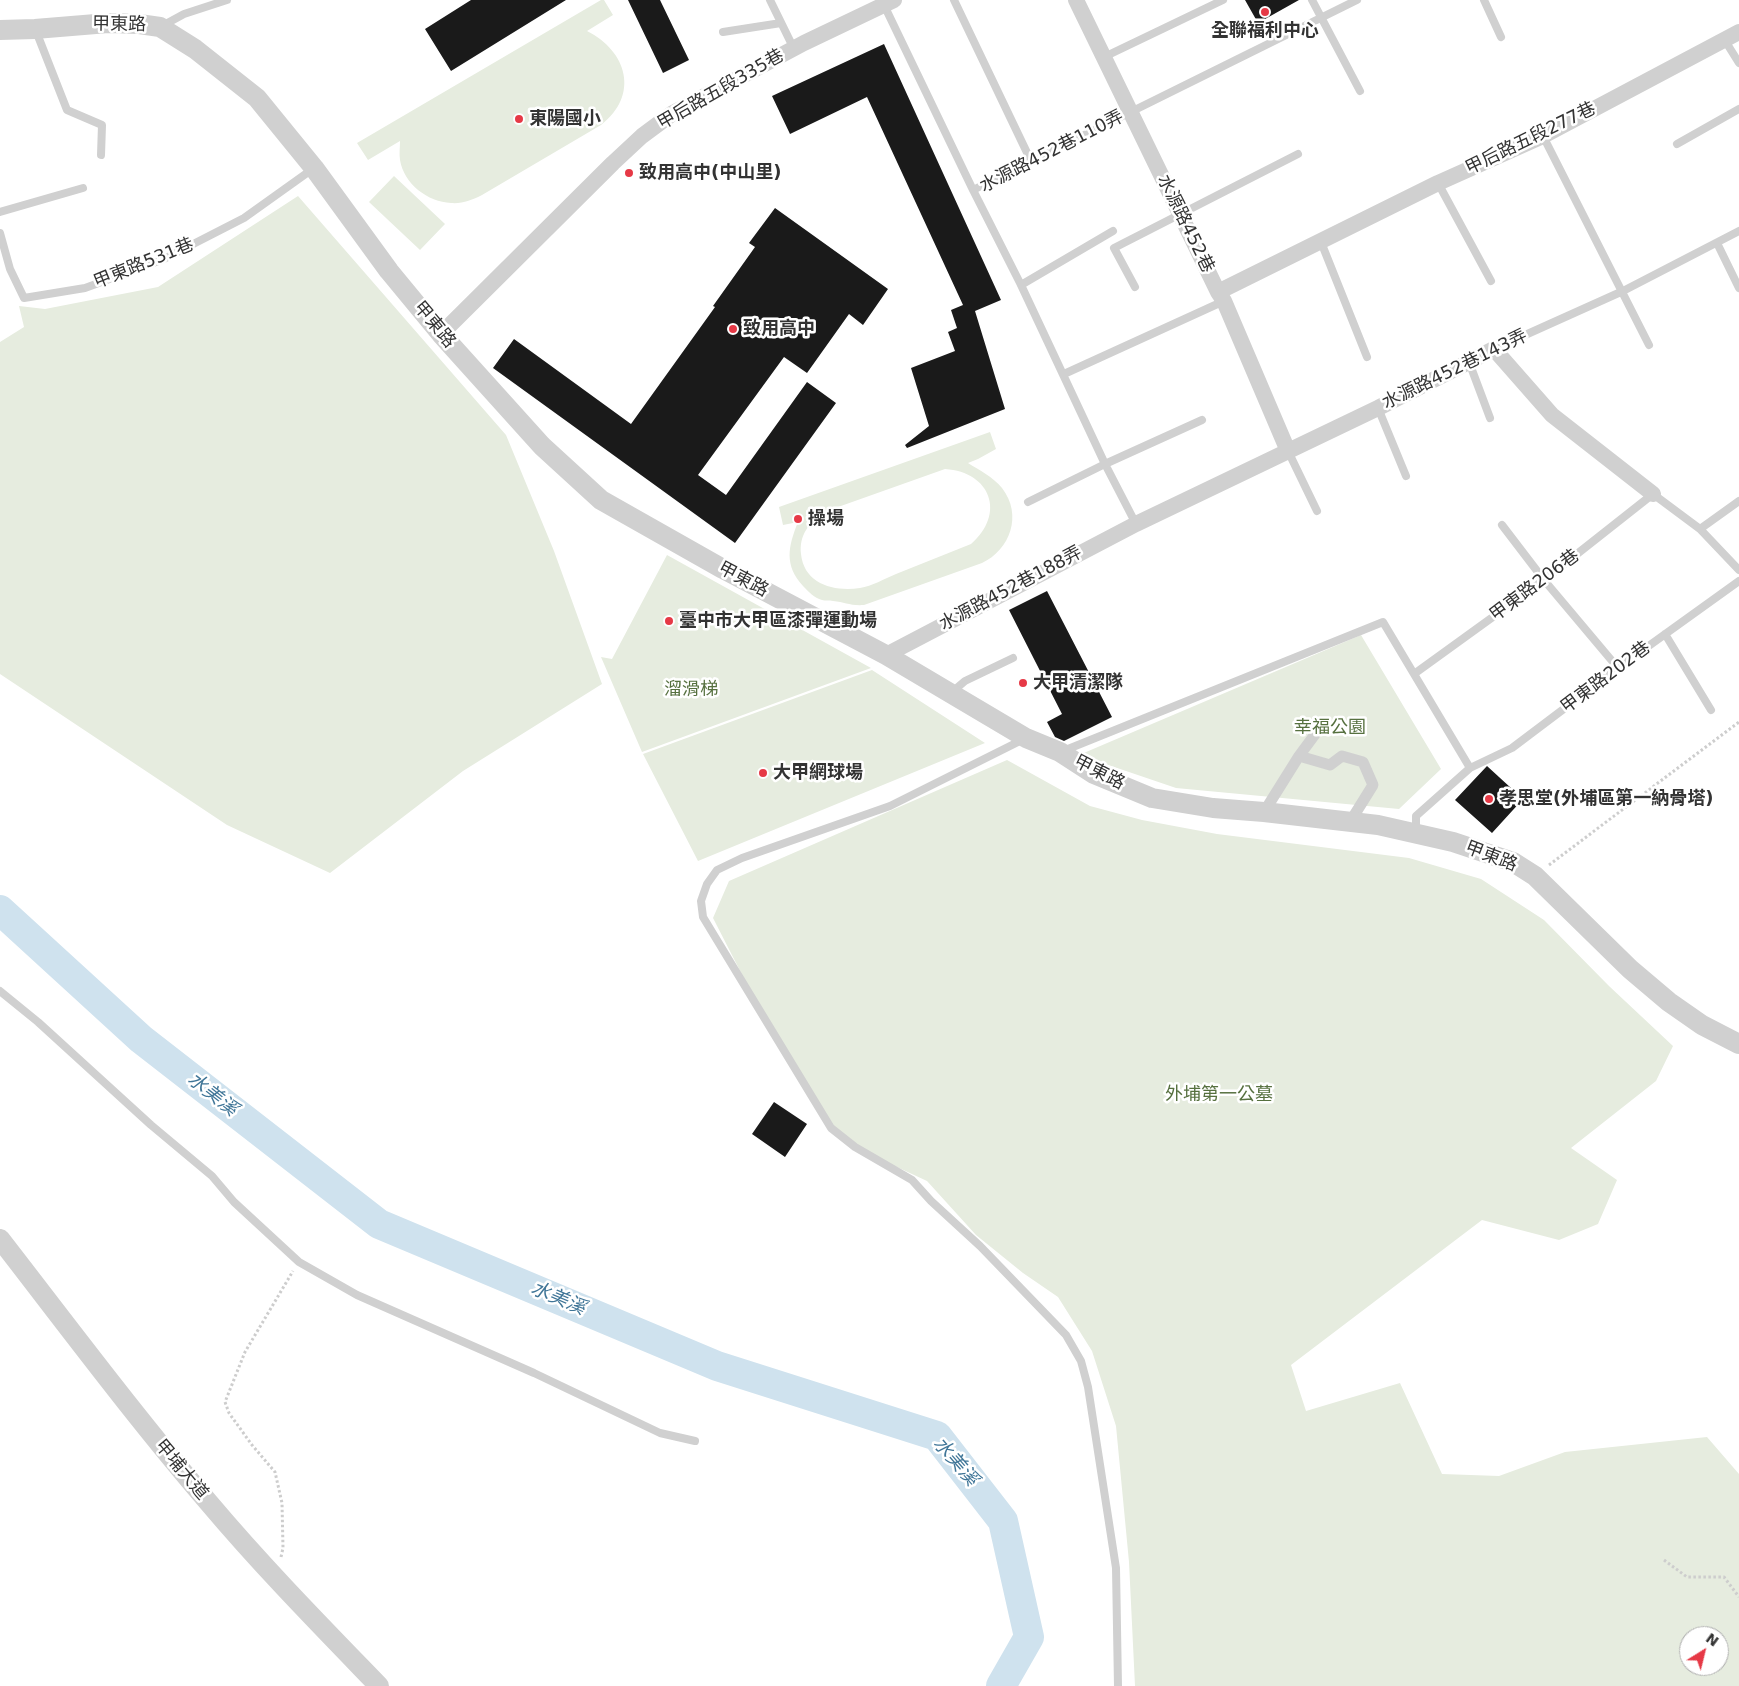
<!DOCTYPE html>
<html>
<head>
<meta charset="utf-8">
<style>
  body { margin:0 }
  #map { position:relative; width:1739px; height:1686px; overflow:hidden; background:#fff; font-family:"DejaVu Sans",sans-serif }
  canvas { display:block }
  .north { position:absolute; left:1679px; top:1626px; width:50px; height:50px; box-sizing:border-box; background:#fff; border:1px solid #adadad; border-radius:50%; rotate:36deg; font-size:14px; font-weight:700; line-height:20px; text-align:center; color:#333 }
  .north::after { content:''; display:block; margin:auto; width:18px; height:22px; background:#e63946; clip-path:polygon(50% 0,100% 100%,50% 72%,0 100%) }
</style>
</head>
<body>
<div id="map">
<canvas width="1739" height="1686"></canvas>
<div class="north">N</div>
</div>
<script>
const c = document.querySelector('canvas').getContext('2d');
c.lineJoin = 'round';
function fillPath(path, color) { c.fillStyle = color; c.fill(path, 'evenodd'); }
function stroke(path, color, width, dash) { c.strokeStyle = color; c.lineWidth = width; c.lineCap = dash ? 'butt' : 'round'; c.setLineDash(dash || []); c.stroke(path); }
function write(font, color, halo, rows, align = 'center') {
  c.font = font + ' "DejaVu Sans","Noto Sans TC",sans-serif'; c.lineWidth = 5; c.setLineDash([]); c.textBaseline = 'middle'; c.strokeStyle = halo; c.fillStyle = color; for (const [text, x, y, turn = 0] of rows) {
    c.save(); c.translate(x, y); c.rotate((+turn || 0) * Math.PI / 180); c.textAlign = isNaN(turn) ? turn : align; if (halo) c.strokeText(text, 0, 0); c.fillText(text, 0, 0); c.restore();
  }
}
fillPath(new Path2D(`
  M601,0h3l9,15 -26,16c40,20 53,64 14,94l-119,70c-10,5 -20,9 -31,8 -23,-1 -47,-19 -51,-43 -1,-6 0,-13 0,-19l-32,19 -11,-17z
  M394,176l51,48 -25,26 -51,-48z
  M298,196l208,239 48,116 48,133 -139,87 -133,102 -103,-48 -227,-151v-332l24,-15 -5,-21 26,3 113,-22z
  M990,432l6,17 -18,10 -10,4c11,7 25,14 34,25 21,27 8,62 -20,75l-118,42c-14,1 -19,-3 -31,-4 -4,-1 -8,0 -11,-1 -8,-2 -13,-8 -19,-14 -19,-21 -15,-39 -5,-64l-15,3 -4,-18zM945,469c46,3 61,45 26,75 -25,10 -50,20 -75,30 -12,5 -24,12 -36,14 -26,4 -56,-4 -59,-34 -2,-19 8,-31 23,-42z
  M667,555l204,113 -229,84 -41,-95 11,2z
  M1361,635l80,134 -42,40 -223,-21 -97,-33z
  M872,670l113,73 -287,118 -55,-107z
  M1007,760l83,46 52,14 75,14 192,24 72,21 63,41 65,66 64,60 -17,35 -85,67 46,32 -19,44 -39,16 -77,-20 -191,145 15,46 94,-28 42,91 57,2 66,-24 142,-15 32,37v212h-604l-6,-124 -13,-136 -24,-75 -34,-54 -35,-24 -47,-38 -49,-54 -43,-20 -42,-23 -34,-50 -53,-88 -42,-82 16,-37zM1689,1636h30v30h-30z`), '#e6ecdf');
stroke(new Path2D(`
  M0,910l141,129 238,185 338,142 220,70 66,85 26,116 -28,49`), '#cfe2ee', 30);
fillPath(new Path2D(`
  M471,0h95l-115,71 -26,-42z
  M628,0h32l29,60 -26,13z
  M1245,0h54l-41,23z
  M884,44l117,256 -26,11 30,98 -98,39 -2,-3 24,-19 -18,-58 44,-17 -7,-19 9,-4 -6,-18 12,-5 -96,-208 -77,37 -18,-38z
  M775,208l113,81 -25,36 -14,-11 -42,59 -23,-16 -86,118 28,20 81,-113 29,21 -101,140 -242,-175 21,-29 117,85 84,-117 -2,-1 42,-59 -6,-4z
  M1047,591l65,126 -48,24 -9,-4 -8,-15 15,-8 -53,-104z
  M1487,766l36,33 -31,34 -37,-33z
  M774,1102l33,22 -22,33 -33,-23z`), '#1a1a1a');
stroke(new Path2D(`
  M1549,865l190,-143
  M281,1557l2,-9 -1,-45 -7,-31 -23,-27 -23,-32 -4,-11 20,-50 48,-81
  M1664,1560l23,17h37l15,20`), '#cdcdcd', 3, [2.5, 2.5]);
stroke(new Path2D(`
  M770,0l24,49
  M954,0l77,161
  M1312,0l48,91
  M1484,0l17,37
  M884,5l89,185
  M162,26l22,-12 43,-14
  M36,31l31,79 35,15 -1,30
  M723,32l58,-9
  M1724,39l15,24
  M1104,57l119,-57
  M1543,136l106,209
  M1677,144l62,-35
  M1438,183l53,98
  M0,212l83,-24
  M0,233l10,36 14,29 61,-10 79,-29 80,-41 70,-50
  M1321,242l46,115
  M1717,243l22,45
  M1021,285l92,-54
  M1135,287l-21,-39 184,-94
  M1494,349l129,-58 116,-60
  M1469,362l21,56
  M1064,374l160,-73
  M1378,408l28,68
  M1288,451l29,60
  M1028,502l77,-38 97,-44
  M1136,524l-31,-60 -84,-179 -48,-95 384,-190
  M1502,525l42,55 74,88
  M1700,529l39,-28
  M1665,634l46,76
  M1414,674l130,-94 109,-86 47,35 39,41
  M952,692l13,-11 48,-23
  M1024,739l-134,67 -148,52 -25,12 -10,14 -6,17 2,16 128,211 24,19 57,33 19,21 49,45 86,89 15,26 7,26 28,181 2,118
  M1063,751l320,-129 87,146 -54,48v17
  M1470,768l42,-20 106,-80 121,-87
  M0,991l38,31 113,103 61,51 22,26 65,60 58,33 177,78 126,60 35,8`), '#d0d0d0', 8);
stroke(new Path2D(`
  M1299,756l31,9 12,-9 21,6 10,23 -23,37
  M1264,812l35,-56 17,-23`), '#d0d0d0', 11);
stroke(new Path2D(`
  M1076,0l142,292 6,9 64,150
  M1218,292l220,-109 105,-47 196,-104
  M441,334l172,-171 29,-27 31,-23 131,-70 90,-43
  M886,655l250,-131 242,-116 116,-59 58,66 101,79`), '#d0d0d0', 16);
stroke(new Path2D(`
  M0,30l35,-1 73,-6 31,1 21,3 35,22 62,49 57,70 75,103 52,63 101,112 59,54 122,69 163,86 140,83 34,14 34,22 58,24 61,10 51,4 114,13 75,17 60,20 22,14 95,93 39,33 33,23 37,19
  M0,1239c69,89 136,179 209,264 54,64 112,123 170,183`), '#d0d0d0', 20);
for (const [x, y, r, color] of [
  [1265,12,5,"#e63946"],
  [519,119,5,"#e63946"],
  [629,173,5,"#e63946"],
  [733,329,5,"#e63946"],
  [798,519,5,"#e63946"],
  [669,621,5,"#e63946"],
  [1023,683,5,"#e63946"],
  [763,773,5,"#e63946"],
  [1489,799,5,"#e63946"]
]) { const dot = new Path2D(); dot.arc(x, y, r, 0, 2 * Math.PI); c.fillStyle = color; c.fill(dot); stroke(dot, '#fff', 2); }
write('18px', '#333', '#fff', [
  ["甲東路",119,25,1],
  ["甲后路五段335巷",721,90,-30],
  ["甲后路五段277巷",1531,139,-26],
  ["水源路452巷110弄",1052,152,-27],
  ["水源路452巷",1185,224,64],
  ["甲東路531巷",144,264,-22],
  ["甲東路",434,325,50],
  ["水源路452巷143弄",1455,370,-26],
  ["甲東路",743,580,28],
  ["甲東路206巷",1535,586,-37],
  ["水源路452巷188弄",1011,589,-28],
  ["甲東路202巷",1606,678,-37],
  ["甲東路",1099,773,27],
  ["甲東路",1491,857,21],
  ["甲埔大道",181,1470,50]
]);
write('bold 18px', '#333', '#fff', [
  ["全聯福利中心",1265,31,"center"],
  ["東陽國小",529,119],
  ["致用高中(中山里)",639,173],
  ["致用高中",743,329],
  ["操場",808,519],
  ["臺中市大甲區漆彈運動場",679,621],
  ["大甲清潔隊",1033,683],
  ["大甲網球場",773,773],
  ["孝思堂(外埔區第一納骨塔)",1499,799]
], 'left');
write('18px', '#56703f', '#fff', [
  ["溜滑梯",691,690],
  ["幸福公園",1330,728],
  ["外埔第一公墓",1219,1095]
]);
write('italic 19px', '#3f7597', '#fff', [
  ["水美溪",212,1095,38],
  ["水美溪",558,1299,23],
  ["水美溪",955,1462,49]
]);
</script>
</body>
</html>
